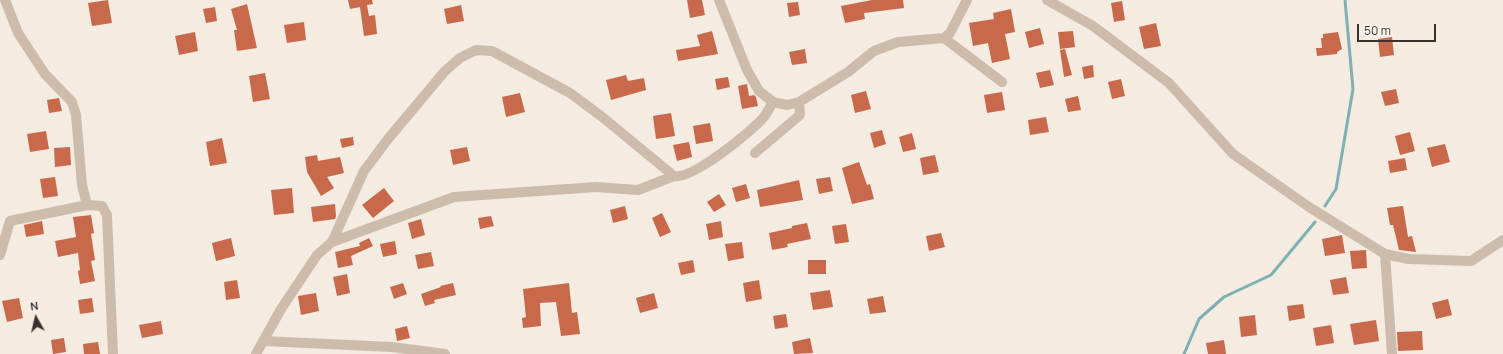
<!DOCTYPE html>
<html>
<head>
<meta charset="utf-8">
<style>
  body { margin:0 }
  #map { position:relative; width:1503px; height:354px; overflow:hidden; background:#f4ebe1; font-family:Manrope,sans-serif }
  canvas { display:block }
  .north { position:absolute; left:16px; top:298px; width:40px; height:40px; -webkit-text-stroke:3px #fbf5ee; paint-order:stroke; rotate:352deg; font-size:11px; font-weight:700; line-height:16px; text-align:center; color:#3b302b }
  .north::after { content:''; display:block; margin:auto; width:14px; height:18px; background:#3b302b; clip-path:polygon(50% 0,100% 100%,50% 72%,0 100%) }
  .scale { position:absolute; left:1357px; top:24px; width:79px; height:18px; box-sizing:border-box; border:2px solid #3b302b; border-top:0; padding-left:5px; font-size:12px; line-height:14px; white-space:nowrap; color:#3b302b; -webkit-text-stroke:3px #fbf5ee; paint-order:stroke }
</style>
</head>
<body>
<div id="map">
<canvas width="1503" height="354"></canvas>
<div class="north">N</div>
<div class="scale">50 m</div>
</div>
<script>
const c = document.querySelector('canvas').getContext('2d');
c.lineJoin = 'round';
function stroke(path, color, width, dash) { c.strokeStyle = color; c.lineWidth = width; c.lineCap = dash ? 'butt' : 'round'; c.setLineDash(dash || []); c.stroke(path); }
function fillPath(path, color) { c.fillStyle = color; c.fill(path, 'evenodd'); }
stroke(new Path2D(`
  M1325,206l11,-17 17,-100 -8,-89
  M1184,354l15,-35 25,-22 47,-22 44,-53`), '#7fb0b2', 3);
fillPath(new Path2D(`
  M108,0l4,23 -20,3 -4,-23z
  M348,0h24l1,4 -6,1 2,11 6,-1 2,19 -13,2 -4,-29 -10,2z
  M687,0h15l3,15 -15,3z
  M872,0h31l1,8 -40,5 1,6 -20,4 -4,-17z
  M1122,1l3,19 -11,2 -3,-19z
  M798,2l2,13 -11,2 -2,-14z
  M247,4l10,44 -20,3 -3,-21h3l-6,-21z
  M461,5l3,16 -17,3 -3,-15z
  M215,7l2,14 -11,2 -3,-14z
  M1011,9l4,23 -10,2 5,25 -18,4 -4,-20 -15,3 -4,-23 25,-4 -1,-6z
  M304,22l2,18 -19,3 -3,-18z
  M1156,23l5,23 -17,3 -5,-22z
  M1040,28l4,16 -15,4 -4,-16z
  M712,31l6,23 -40,7 -2,-11 24,-4 -3,-11z
  M1073,31l2,16 -15,2 -2,-17z
  M195,32l3,19 -19,4 -4,-19z
  M1338,32l4,17 -5,3v2l-20,2 -1,-8h6l-1,-10h2v-4z
  M1392,37l2,18 -14,2 -2,-18z
  M805,49l2,14 -15,2 -3,-13z
  M1065,49l7,26 -8,2 -4,-27z
  M1093,65l1,12 -10,2 -2,-12z
  M1050,70l4,15 -14,3 -4,-15z
  M265,73l5,26 -17,3 -4,-26z
  M626,75l2,6 16,-3 2,12 -35,10 -5,-20z
  M728,77l2,10 -13,3 -2,-11z
  M1121,79l4,17 -13,3 -4,-17z
  M747,84l2,12 5,-1 2,2 2,9 -16,3 -4,-23z
  M1396,89l3,14 -14,3 -4,-14z
  M866,91l5,18 -16,4 -4,-18z
  M1002,92l3,18 -18,3 -3,-18z
  M520,93l5,19 -19,5 -4,-20z
  M1078,96l3,14 -13,2 -3,-13z
  M59,98l3,13 -13,2 -2,-13z
  M671,113l4,23 -19,3 -3,-23z
  M1046,117l3,15 -19,3 -2,-15z
  M710,123l3,18 -17,3 -3,-18z
  M882,130l4,14 -12,4 -4,-15z
  M46,131l3,18 -19,3 -3,-18z
  M1410,132l5,19 -15,4 -5,-19z
  M912,133l4,16 -13,3 -4,-15z
  M353,137l1,8 -12,3 -2,-9z
  M222,138l5,25 -17,3 -4,-24z
  M689,142l3,15 -15,4 -4,-16z
  M1445,144l5,18 -18,5 -5,-19z
  M70,147l1,18 -16,2 -1,-19z
  M467,147l3,14 -17,4 -3,-15z
  M317,155l1,6 22,-4 4,16 -17,4 7,11 -13,8 -14,-24 -2,-15z
  M935,155l4,17 -16,3 -3,-17z
  M1405,158l2,12 -17,3 -2,-12z
  M859,162l8,23 3,-1 4,15 -22,5 -10,-36z
  M55,177l3,19 -15,2 -3,-19z
  M830,177l3,14 -14,3 -3,-15z
  M799,180l4,20 -43,7 -3,-17z
  M746,184l4,14 -14,4 -4,-14z
  M292,188l2,25 -20,2 -3,-25z
  M384,188l10,13 -21,17 -11,-13z
  M719,194l7,11 -12,7 -7,-10z
  M335,204l1,12 -1,3 -22,3 -2,-15z
  M625,206l3,13 -15,4 -3,-13z
  M1403,206l5,31 4,-1 4,16 -17,-2 -6,-25h-3l-3,-17z
  M662,213l9,19 -11,5 -8,-19z
  M91,215l3,18 -3,1 4,26 -4,1 4,20 -15,3 -2,-13 2,-1 -2,-17 -20,4 -3,-16 21,-4 -3,-20z
  M491,216l3,10 -14,3 -2,-11z
  M421,219l4,16 -13,4 -4,-16z
  M42,221l2,13 -18,3 -2,-12z
  M721,221l2,16 -14,3 -3,-16z
  M807,223l4,16 -24,5 1,3 -16,3 -3,-17 23,-5v-2z
  M846,224l3,18 -14,2 -3,-18z
  M941,233l4,14 -16,4 -3,-15z
  M1342,235l3,18 -20,3 -3,-17z
  M231,238l4,18 -19,5 -4,-18z
  M369,238l4,8 -22,10 2,9 -15,3 -3,-16 25,-6 -1,-3z
  M395,241l2,13 -14,3 -3,-13z
  M742,242l2,16 -16,3 -3,-17z
  M1366,250l1,18 -15,1 -2,-18z
  M431,252l3,14 -16,3 -3,-14z
  M693,260l2,12 -14,3 -3,-12z
  M808,260h18v14h-18z
  M347,274l3,19 -13,3 -4,-19z
  M1346,277l3,16 -16,2 -3,-15z
  M237,280l3,18 -14,2 -2,-18z
  M759,280l3,19 -16,3 -3,-19z
  M403,283l4,11 -13,5 -4,-12z
  M453,283l3,12 -22,5 1,3 -10,3 -4,-12 20,-7 -1,-1z
  M569,283l3,30 5,-1 3,22 -19,2 -5,-34 -16,1 1,23 -18,2 -1,-10 4,-1 -3,-28z
  M830,290l3,17 -20,3 -3,-17z
  M316,293l3,18 -18,4 -3,-19z
  M654,293l4,15 -18,5 -4,-15z
  M883,296l3,16 -16,2 -3,-15z
  M19,298l4,20 -16,4 -5,-21z
  M92,298l2,14 -14,2 -2,-14z
  M1448,299l4,16 -16,4 -4,-16z
  M1303,304l2,14 -16,3 -2,-15z
  M786,314l2,13 -13,2 -2,-13z
  M1255,315l2,20 -16,2 -2,-20z
  M1376,320l3,21 -25,4 -4,-21z
  M161,321l2,13 -21,4 -3,-13z
  M1331,325l3,18 -18,3 -3,-18z
  M407,326l3,12 -13,3 -2,-12z
  M1422,331l1,19 -25,1 -1,-19z
  M64,338l2,14 -13,2 -2,-14z
  M810,338l3,15 -19,1 -2,-12z
  M1224,340l2,14h-18l-2,-11z
  M98,342l2,12h-16l-1,-10z`), '#c8694b');
stroke(new Path2D(`
  M5,0l13,33 27,41 27,28 4,13 6,70 5,20
  M1047,0l46,26 76,57 64,71 76,53 76,47 7,100
  M944,38l58,44
  M773,102l14,3 12,-3 49,-30 26,-21 24,-9 46,-4 6,-5 17,-33
  M755,153l45,-38 -1,-13
  M332,242l122,-45 142,-10 42,3 36,-14
  M1385,254l24,5 62,2 32,-21
  M0,255l10,-34 77,-16 15,1 5,9 6,139
  M263,341l129,6 53,7
  M256,354l25,-45 36,-54 15,-13 32,-71 24,-32 57,-68 15,-13 16,-8 16,1 78,42 31,23 73,60c18,4 77,-44 89,-58 4,-5 7,-11 10,-16l-14,-11 -12,-21 -28,-70`), '#cdbbac', 10);
</script>
</body>
</html>
